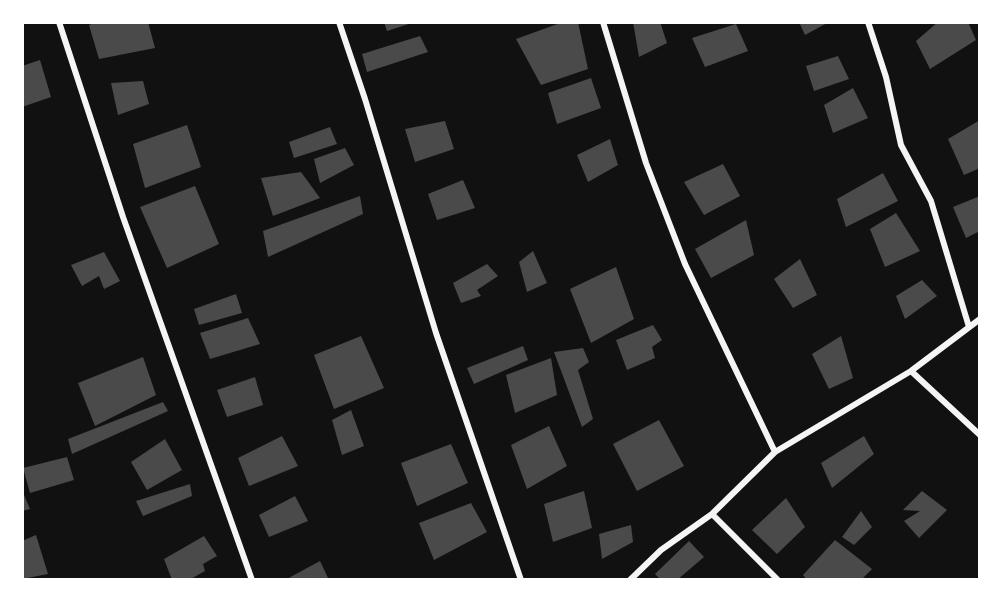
<!DOCTYPE html>
<html>
<head>
<meta charset="utf-8">
<style>
  body { margin:0 }
  #map { position:relative; width:1002px; height:602px; overflow:hidden; background:#111; font-family:Manrope,sans-serif }
  canvas { display:block }
  .frame { position:absolute; inset:0; border:24px solid #fff; pointer-events:none }
</style>
</head>
<body>
<div id="map">
<canvas width="1002" height="602"></canvas>
<div class="frame"></div>
</div>
<script>
const c = document.querySelector('canvas').getContext('2d');
c.lineJoin = 'round';
function fillPath(path, color) { c.fillStyle = color; c.fill(path, 'evenodd'); }
function stroke(path, color, width, dash) { c.strokeStyle = color; c.lineWidth = width; c.lineCap = dash ? 'butt' : 'round'; c.setLineDash(dash || []); c.stroke(path); }
fillPath(new Path2D(`
  M97,22h51l7,26 -56,11 -10,-34z
  M384,22h28v1l-25,8z
  M563,22h15l10,47 -47,16 -25,-46z
  M633,22h27l7,21 -28,14z
  M799,22h30l-24,13z
  M938,22h30l8,18 -46,29 -14,-28z
  M736,24l12,27 -43,16 -13,-29z
  M420,36l8,16 -61,20 -5,-18z
  M838,56l11,23 -35,12 -8,-25z
  M40,60l11,37 -29,10v-41z
  M591,78l10,30 -44,16 -9,-31z
  M143,81l6,23 -31,11 -7,-32z
  M853,88l15,30 -35,15 -9,-28z
  M980,120v48l-16,7 -16,-36z
  M445,121l9,28 -39,13 -10,-33z
  M187,125l14,42 -56,21 -12,-44z
  M330,127l7,17 -43,14 -5,-16z
  M610,139l8,26 -30,17 -11,-27z
  M345,148l9,17 -34,18 -6,-24z
  M723,164l17,32 -36,19 -20,-33z
  M301,172l19,26 -47,18 -12,-38z
  M883,173l15,28 -52,26 -9,-28z
  M463,180l12,28 -38,12 -9,-26z
  M195,186l24,58 -52,24 -27,-61z
  M360,196l3,18 -95,43 -5,-26z
  M980,196v35l-14,7 -13,-31z
  M896,213l24,38 -35,16 -15,-38z
  M746,220l8,35 -43,23 -16,-29z
  M533,251l14,32 -20,9 -8,-30z
  M104,252l16,29 -16,8 -5,-13 -17,10 -11,-21z
  M800,259l17,36 -24,13 -19,-29z
  M487,264l11,12 -21,14 4,6 -20,7 -8,-20z
  M616,267l18,52 -43,24 -21,-54z
  M922,280l15,16 -32,23 -9,-23z
  M236,294l6,19 -43,12 -5,-16z
  M248,318l12,26 -50,15 -10,-26z
  M653,325l9,15 -10,7 3,11 -28,12 -11,-30z
  M361,336l23,52 -50,21 -20,-54z
  M841,336l12,42 -24,11 -17,-35z
  M523,346l5,14 -54,24 -7,-16z
  M583,348l6,14 -11,8 15,49 -11,8 -28,-75z
  M143,357l13,38 -61,31 -17,-43z
  M551,358l6,37 -42,18 -9,-38z
  M255,377l8,28 -36,12 -10,-27z
  M163,402l5,9 -96,43 -4,-15z
  M351,410l13,36 -22,9 -10,-35z
  M659,420l25,46 -47,25 -24,-47z
  M549,426l18,40 -40,23 -16,-44z
  M282,436l16,30 -49,20 -11,-28z
  M864,436l10,18 -42,34 -11,-25z
  M165,439l17,31 -35,20 -16,-28z
  M451,444l17,39 -51,23 -16,-43z
  M67,457l7,23 -44,13 -7,-25z
  M190,484l2,12 -49,20 -7,-15z
  M22,490l8,19 -8,2z
  M584,491l8,37 -39,14 -9,-38z
  M922,491l25,19 -28,28 -15,-17 16,-10 -17,-1z
  M295,496l13,25 -39,16 -10,-22z
  M786,498l19,29 -28,27 -25,-24z
  M471,503l16,29 -53,28 -15,-37z
  M861,511l11,16 -18,18 -12,-8z
  M631,525l2,17 -31,17 -3,-25z
  M36,535l12,39 -26,5v-38z
  M204,536l13,20 -14,8 2,7 -16,9h-17l-8,-21z
  M835,540l37,29 -11,11h-54l-4,-5z
  M689,541l15,16 -27,23h-16l-6,-6z
  M320,561l9,19h-44z`), '#4a4a4a');
stroke(new Path2D(`
  M59,22l64,195 129,363
  M339,22l26,77 71,234 85,247
  M603,22l43,141 39,101 90,188
  M868,22l18,55 15,68 30,56 38,126
  M911,371l69,64
  M712,514l66,66
  M630,580l31,-30 51,-36 63,-62 136,-81 69,-52`), '#f5f5f5', 6);
</script>
</body>
</html>
